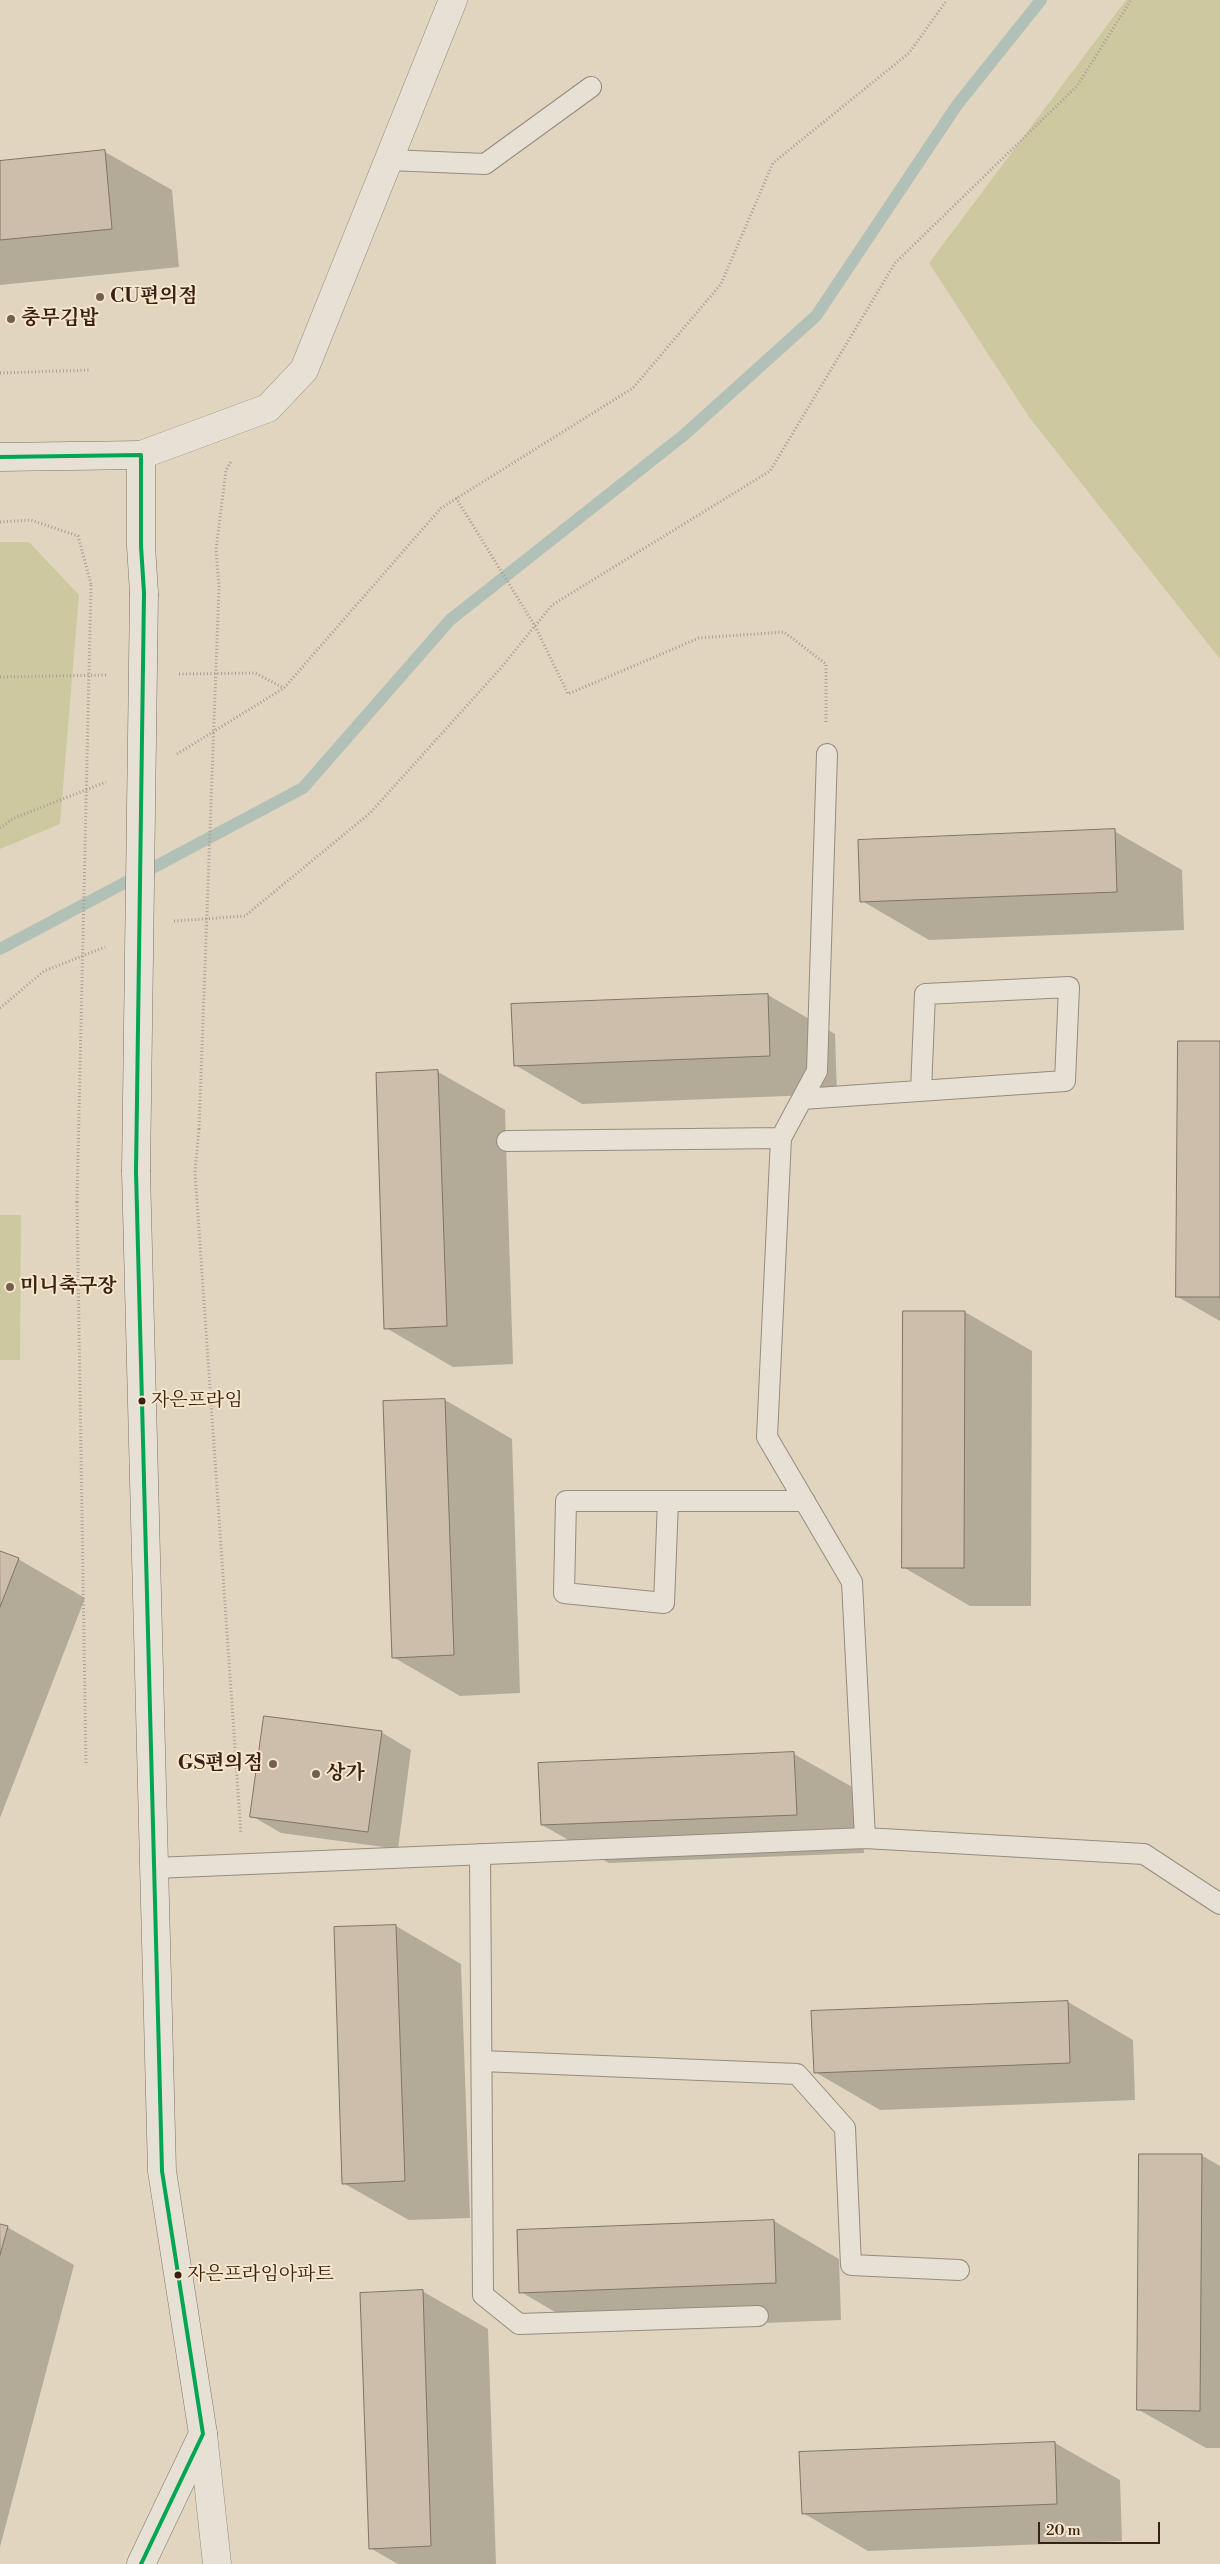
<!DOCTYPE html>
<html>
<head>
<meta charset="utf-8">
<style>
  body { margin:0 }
  #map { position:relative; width:1220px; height:2564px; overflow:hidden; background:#e1d5bf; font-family:"Libre Bodoni",serif }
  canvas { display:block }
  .scale { position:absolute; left:1038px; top:2522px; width:122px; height:22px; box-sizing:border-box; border:2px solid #392013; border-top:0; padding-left:6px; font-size:15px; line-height:18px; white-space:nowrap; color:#392013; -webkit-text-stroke:4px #f5e6cc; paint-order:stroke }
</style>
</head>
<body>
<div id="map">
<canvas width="1220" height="2564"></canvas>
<div class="scale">20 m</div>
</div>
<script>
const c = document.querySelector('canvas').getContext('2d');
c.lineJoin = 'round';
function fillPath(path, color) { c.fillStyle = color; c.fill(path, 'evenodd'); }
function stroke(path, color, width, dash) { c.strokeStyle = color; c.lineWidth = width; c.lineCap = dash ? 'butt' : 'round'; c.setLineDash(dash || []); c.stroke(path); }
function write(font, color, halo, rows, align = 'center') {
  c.font = font + ' "Libre Bodoni","Noto Serif KR",serif'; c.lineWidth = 4; c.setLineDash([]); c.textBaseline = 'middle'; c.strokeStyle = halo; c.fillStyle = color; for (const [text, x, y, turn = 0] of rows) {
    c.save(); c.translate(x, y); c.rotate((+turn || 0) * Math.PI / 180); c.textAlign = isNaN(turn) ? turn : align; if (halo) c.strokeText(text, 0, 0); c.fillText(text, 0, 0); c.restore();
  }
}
fillPath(new Path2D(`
  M1126,0h94v659l-191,-242 -100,-154z
  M0,542h29l50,53 -19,229 -60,25z
  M0,1215h21l-1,145h-20z`), '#cec8a1');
fillPath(new Path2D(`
  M105,152l67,38 7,77 -179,18v-123z
  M1114,831l68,39 2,60 -255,10 -67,-39z
  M768,995l67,39 2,60 -255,10 -67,-39z
  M1220,1043v278l-42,-24z
  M438,1072l67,38 8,254 -60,3 -67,-39z
  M904,1312h61l67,39 -1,255h-61l-67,-39z
  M445,1400l67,39 8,254 -60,3 -67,-39z
  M0,1552l18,7 67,39 -85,220z
  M381,1732l30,18 -13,99 -117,-16 -29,-17z
  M794,1754l67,38 3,61 -255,10 -67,-38 -2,-61z
  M396,1926l65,38 9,254 -61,2 -66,-37z
  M1068,2002l65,38 2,60 -255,10 -65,-38z
  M1201,2155l19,11v282h-14l-67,-38z
  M774,2221l65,38 2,61 -255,10 -65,-38z
  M0,2225l7,2 67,38 -74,282z
  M422,2291l66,38 8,235h-98l-28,-16z
  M1055,2443l65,37 2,61 -254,10 -65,-38 -2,-60z`), '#0003');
stroke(new Path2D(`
  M0,949l303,-161 147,-168 234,-185 132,-119 141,-211 84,-105`), '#b1c1b7', 12);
const building = new Path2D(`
  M105,150l7,79 -112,11v-79z
  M1115,829l2,63 -257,10 -2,-62z
  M768,994l2,62 -256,10 -3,-62z
  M1178,1041h42v256h-44z
  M438,1070l9,256 -63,3 -8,-256z
  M903,1311h62l-1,257h-62z
  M445,1399l9,256 -62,3 -9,-257z
  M0,1551l19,7 -19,49z
  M264,1716l118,15 -14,101 -118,-15z
  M794,1752l3,63 -256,10 -3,-62z
  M396,1925l9,256 -63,3 -8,-257z
  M1068,2001l2,62 -256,10 -3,-62z
  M1139,2154h63l-2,257 -63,-1z
  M774,2220l2,63 -257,10 -2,-63z
  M0,2224l8,2 -8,29z
  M423,2290l8,256 -62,3 -9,-256z
  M1055,2442l2,62 -255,10 -3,-62z`);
fillPath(building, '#cdbeac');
stroke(building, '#7e7467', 1);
const service = new Path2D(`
  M389,160l96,4 106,-77
  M802,1099l263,-18 4,-94 -144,7 -4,97
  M507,1141l274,-3
  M668,1501l-4,102 -100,-10 2,-92h239
  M865,1838l279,16 76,50
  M480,1854l3,441 36,29 239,-8
  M155,1868l710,-30 -13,-256 -85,-145 14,-299 36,-67 10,-317
  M482,2061l315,13 48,54 6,137 108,5`);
const minor = new Path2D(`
  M141,455l127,-47 36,-38 149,-370`);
const tertiary = new Path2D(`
  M203,2434l14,130`);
const secondary = new Path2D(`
  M0,457l141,-2v91l3,47
  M136,1172l26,999 41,263 -62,130`);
stroke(service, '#968b7e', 22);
stroke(minor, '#968b7e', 29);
stroke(tertiary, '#968b7e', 29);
stroke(secondary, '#7e7467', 29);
stroke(new Path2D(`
  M0,373l90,-3
  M456,498l79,128 33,68 131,-56 85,-6 42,32v60
  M0,522l31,-2 47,16 13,48
  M219,587l-3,-37 10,-80 6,-10
  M179,674l76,-1 29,15
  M0,677l107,-2
  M177,754l107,-66 157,-180 192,-120 88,-104 52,-121 136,-110 38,-53
  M0,828l14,-10 92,-36
  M174,921l71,-5 125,-103 130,-144 52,-64 218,-134 125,-208 182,-177 54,-86
  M0,1008l44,-37 61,-24
  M199,1129l-4,43 46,662
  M77,1202l9,563`), '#a79f96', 3, [1, 2.5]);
stroke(service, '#e7e0d5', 20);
stroke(minor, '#e7e0d5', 28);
stroke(tertiary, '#e7e0d5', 28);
stroke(secondary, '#e7e0d5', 28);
const secondaryBridge = new Path2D(`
  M136,1172l8,-579`);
stroke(secondaryBridge, '#7e7467', 29, []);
stroke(new Path2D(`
  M199,1129l20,-542
  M77,1202l14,-618`), '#a79f96', 3, [1, 2.5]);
stroke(secondaryBridge, '#e7e0d5', 28);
stroke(new Path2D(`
  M0,457l141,-2v91l3,47 -8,579 26,999 41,263 -62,130`), '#00a651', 4);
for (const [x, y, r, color] of [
  [100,297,5,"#745f4f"],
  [11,319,5,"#745f4f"],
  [10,1287,5,"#745f4f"],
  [142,1401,4.5,"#392013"],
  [273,1764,5,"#745f4f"],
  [316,1774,5,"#745f4f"],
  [178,2275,4.5,"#392013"]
]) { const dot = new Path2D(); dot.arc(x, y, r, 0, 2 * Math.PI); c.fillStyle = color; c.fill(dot); stroke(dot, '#f5e6cc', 2); }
write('19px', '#392013', '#f5e6cc', [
  ["자은프라임",151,1401],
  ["자은프라임아파트",187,2275]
], 'left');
write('bold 20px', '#392013', '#f5e6cc', [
  ["CU편의점",110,297],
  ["충무김밥",21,319],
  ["미니축구장",20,1287],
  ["GS편의점",263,1764,"right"],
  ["상가",326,1774]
], 'left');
</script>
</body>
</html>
